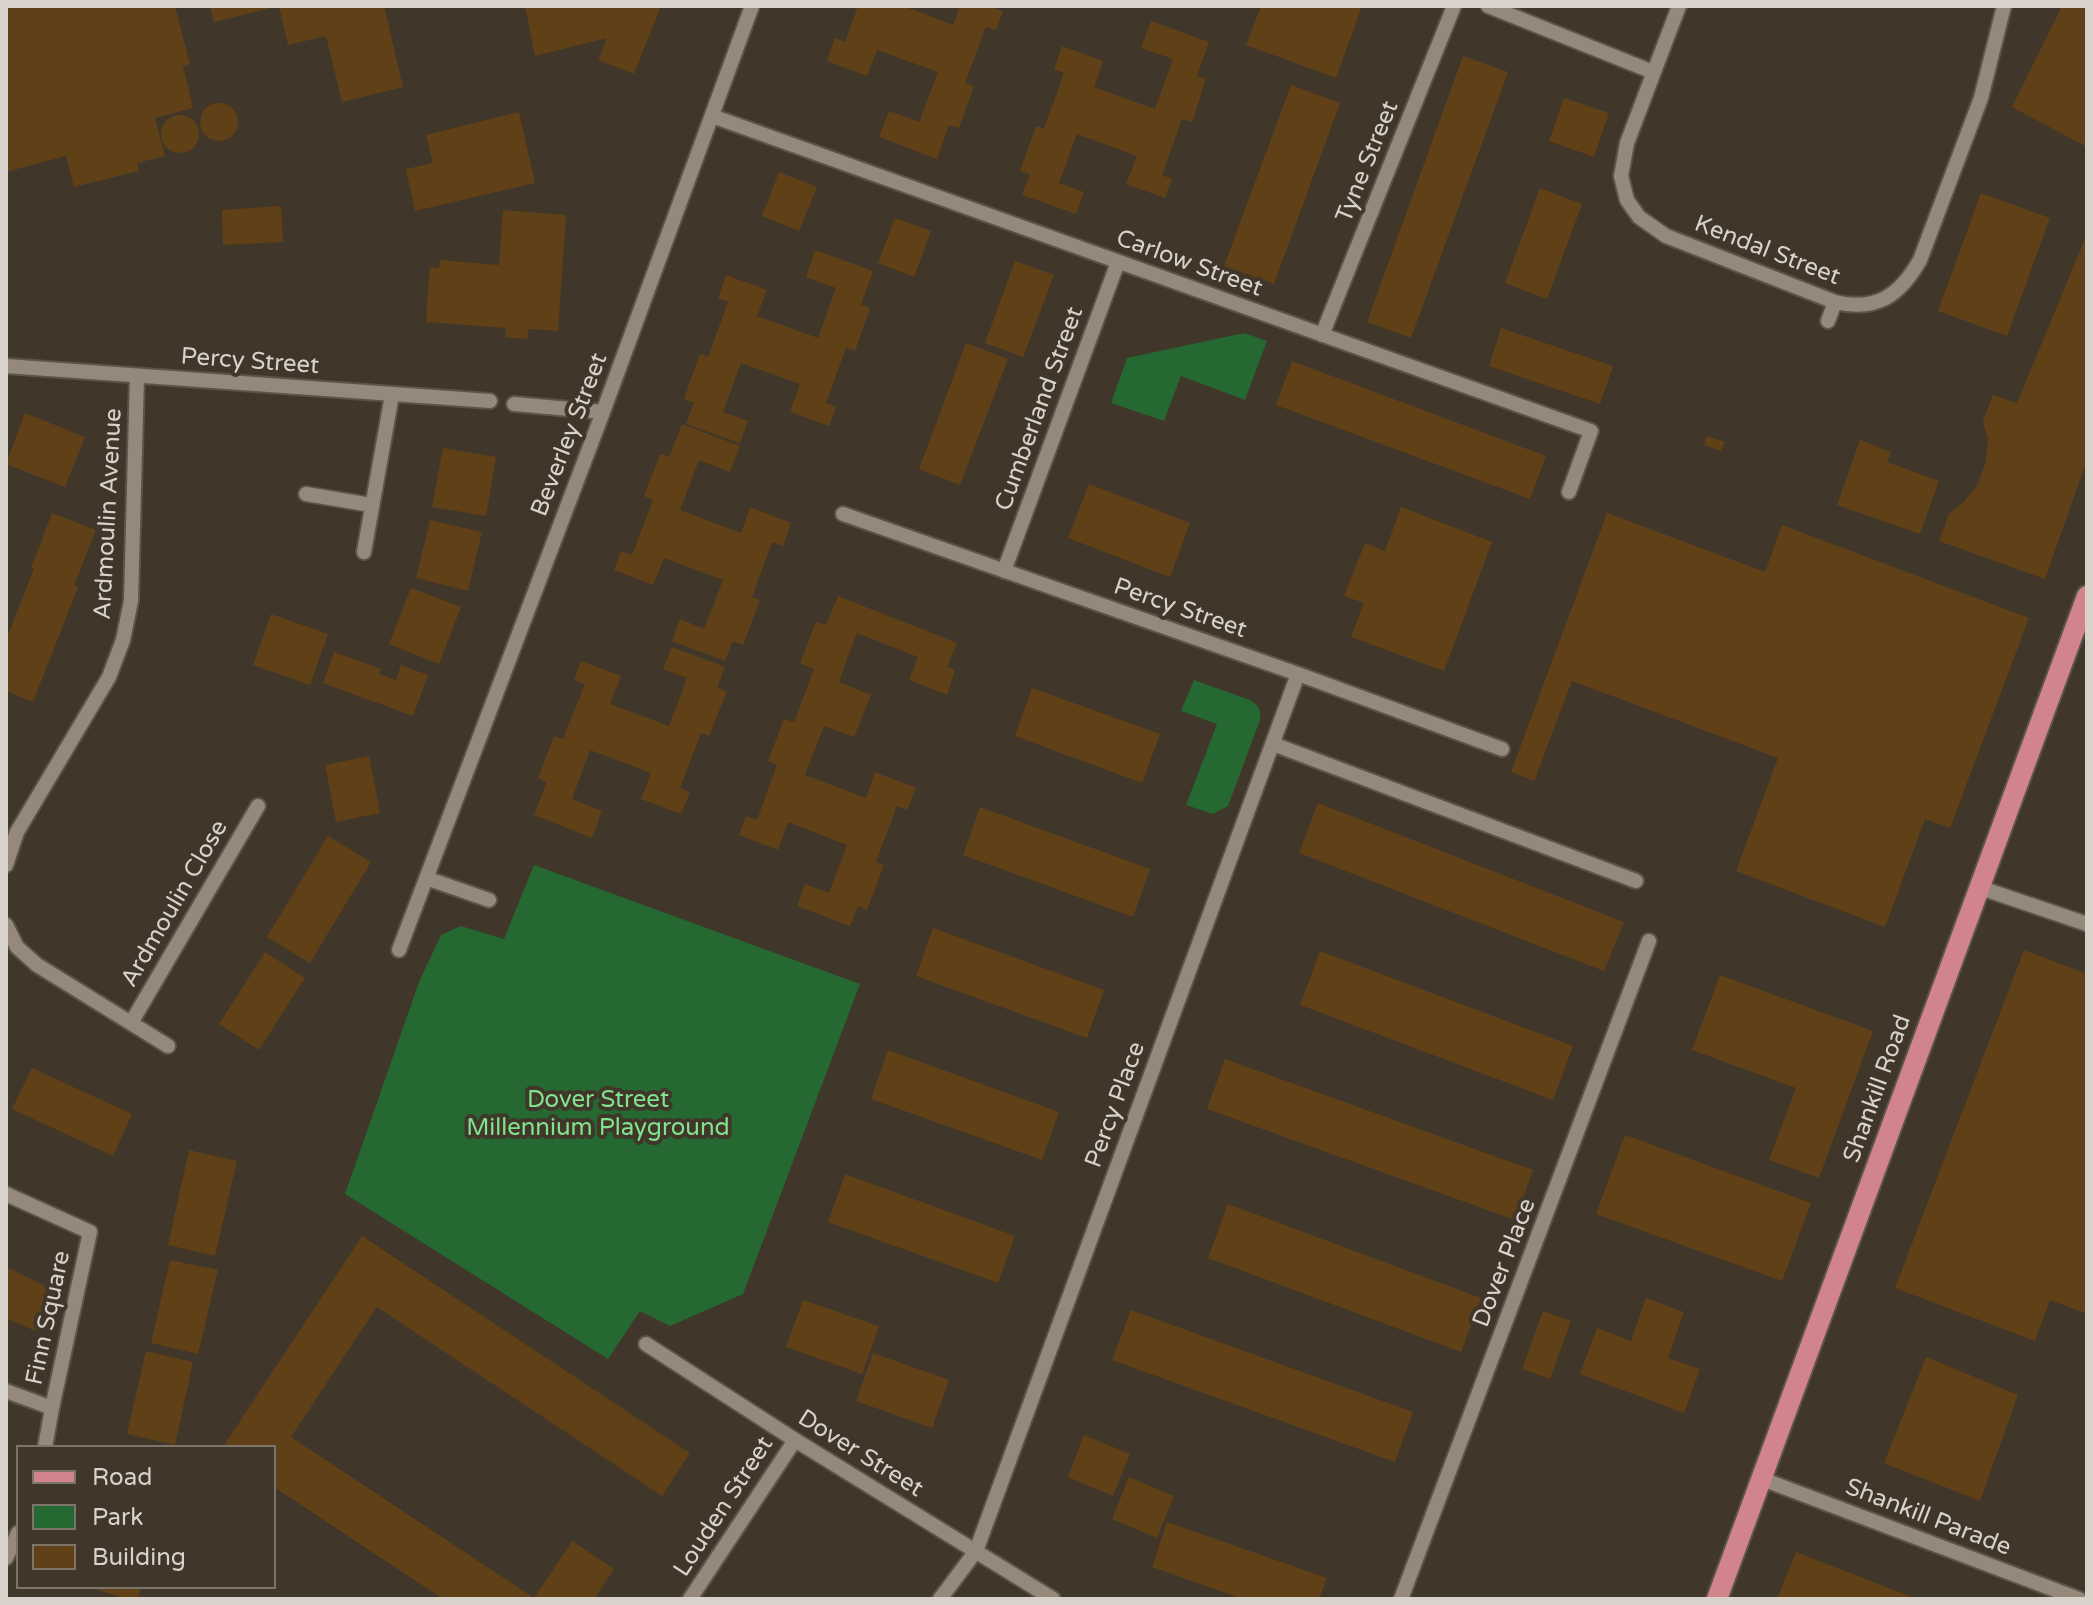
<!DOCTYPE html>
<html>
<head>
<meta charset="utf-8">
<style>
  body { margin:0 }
  #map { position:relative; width:2093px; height:1605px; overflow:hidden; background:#40362a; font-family:"Varela Round",sans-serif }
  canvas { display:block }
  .frame { position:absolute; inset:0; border:8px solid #d8d2ca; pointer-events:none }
  .legend { position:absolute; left:16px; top:1445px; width:260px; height:144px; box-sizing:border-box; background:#40362a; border:2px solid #7d746a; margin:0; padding:10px 14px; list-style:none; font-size:24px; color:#d8d2ca }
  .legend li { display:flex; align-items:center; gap:16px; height:40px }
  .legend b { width:40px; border:2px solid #7d746a }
</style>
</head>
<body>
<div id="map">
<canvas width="2093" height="1605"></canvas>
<div class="frame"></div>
<ul class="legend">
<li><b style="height:10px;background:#d2848c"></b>Road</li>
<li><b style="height:22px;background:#256831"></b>Park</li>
<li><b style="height:22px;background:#604016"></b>Building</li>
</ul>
</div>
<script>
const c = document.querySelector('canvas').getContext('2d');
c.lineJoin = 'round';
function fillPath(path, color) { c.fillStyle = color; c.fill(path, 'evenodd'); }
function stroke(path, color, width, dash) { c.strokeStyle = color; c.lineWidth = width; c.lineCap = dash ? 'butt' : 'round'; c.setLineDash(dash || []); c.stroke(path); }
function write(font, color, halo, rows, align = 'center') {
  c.font = font + ' "Varela Round",sans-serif'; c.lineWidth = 8; c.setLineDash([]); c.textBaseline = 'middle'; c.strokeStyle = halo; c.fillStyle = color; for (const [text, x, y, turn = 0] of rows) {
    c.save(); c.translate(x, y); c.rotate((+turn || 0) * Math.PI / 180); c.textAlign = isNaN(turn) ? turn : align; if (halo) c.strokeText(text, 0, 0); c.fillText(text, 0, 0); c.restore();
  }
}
fillPath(new Path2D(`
  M1244,333l23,8 -22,59 -64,-24 -17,45 -53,-18 16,-45z
  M1194,680l56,20c9,6 11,10 10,20l-32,86 -15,8 -27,-9 31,-81 -36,-13z
  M534,865l326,119 -117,310 -73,32 -30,-15 -32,48 -263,-165 74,-212 22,-47 20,-9 43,13z`), '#256831');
fillPath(new Path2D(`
  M6,6h169l15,58 -7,2 10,42 -38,10 10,38 -28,7 2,8 -65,16 -8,-31 -60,16z
  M210,6h65v1l-61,15z
  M279,6h105l19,81 -61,15 -16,-66 -38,9z
  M525,6h136l-27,68 -36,-14 9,-22 -72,18z
  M858,6h45l50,19 7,-19h28l15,5 -7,19 -10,-3 -21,56 9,3 -12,34 -3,8 -10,-3 -12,34 -58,-22 10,-26 30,11 19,-50 -61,-22 -10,26 -40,-15 8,-23 10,4z
  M1261,6h101l-26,72 -90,-33z
  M2062,6h25v141l-75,-40z
  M1151,21l58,21 -12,34 9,3 -14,43 -10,-3 -20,56 10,4 -7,19 -39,-14 11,-28 -60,-22 -18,49 25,9 -8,22 -54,-19 8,-21 -10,-3 16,-45 8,3 20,-56 -10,-4 8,-23 41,15 -9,26 61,22 18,-50 -32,-11z
  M1463,56l45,16 -97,266 -44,-16z
  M1291,85l49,18 -66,181 -50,-18z
  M1564,98l45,15 -15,44 -45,-16z
  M200 122a19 19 0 1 1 38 0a19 19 0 1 1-38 0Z
  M519,112l16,71 -120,28 -9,-42 27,-6 -7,-28z
  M161 134a19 19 0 1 1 38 0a19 19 0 1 1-38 0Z
  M779,172l38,15 -18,44 -37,-15z
  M1540,188l42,16 -35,95 -42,-16z
  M1981,193l69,25 -43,118 -69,-25z
  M281,206l2,36 -60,3 -1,-35z
  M503,210l63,5 -8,116 -30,-2v10l-23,-2 1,-9 -80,-6 4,-55 9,1 1,-8 59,5z
  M895,218l36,13 -17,46 -36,-14z
  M2087,234v226l-42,119 -106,-38 10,-27 15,-12 14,-18 8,-23 2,-21 -5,-19 10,-26 24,8z
  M815,250l58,21 -12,34 9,3 -15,43 -9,-3 -20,55 10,4 -7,19 -39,-14 10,-28 -59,-21 -18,49 25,9 -8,22 -54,-19 8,-21 -10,-4 10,-29 6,-16 8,3 20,-55 -10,-4 8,-23 41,15 -10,26 61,22 18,-50 -30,-11z
  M1015,261l39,14 -31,82 -38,-14z
  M1501,328l112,38 -13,38 -111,-38z
  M966,343l42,16 -48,126 -41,-16z
  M1292,361l254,95 -16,43 -254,-94z
  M25,413l60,24 -20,50 -59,-23z
  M682,424l58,22 -10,26 -31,-12 -19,50 61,23 9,-26 41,16 -8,23 -11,-4 -20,55 8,3 -17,45 -10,-4 -8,20 -53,-20 8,-22 24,10 19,-49 -59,-22 -11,27 -39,-15 7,-19 11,4 21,-55 -9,-4 16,-42 9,3z
  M1707,436l18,6 -4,9 -17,-6z
  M1860,440l31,12 -4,10 52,19 -19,53 -83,-29z
  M443,448l53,9 -10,59 -54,-9z
  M1089,484l101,39 -20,54 -102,-39z
  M1401,507l91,35 -48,129 -93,-34 13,-34 -20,-7 21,-53 20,8z
  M52,513l44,17 -22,55 4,2 -45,115 -27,-11v-51l28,-71 -3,-1z
  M1607,513l158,59 17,-47 247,93 -79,210 -25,-9 -40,108 -149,-56 42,-113 -206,-77 -38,100 -23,-9z
  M430,520l52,12 -14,59 -52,-13z
  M411,588l50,19 -22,57 -50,-20z
  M838,596l119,47 -10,24 8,3 -8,25 -38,-15 9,-23 -61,-24 -11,29 -7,20 32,13 -17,42 -30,-11 -19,49 61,23 9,-26 41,16 -9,22 -10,-4 -21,56 8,3 -17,45 -9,-4 -8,20 -53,-20 8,-22 24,9 18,-48 -59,-23 -10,28 -39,-15 7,-19 11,4 20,-55 -9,-4 16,-42 10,3 20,-53 -14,-6 16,-41 10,3z
  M271,614l57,20 -18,51 -57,-20z
  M672,647l53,20 -8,21 10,3 -18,45 -8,-3 -21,55 10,4 -9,22 -40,-15 10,-26 -61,-23 -18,49 30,12 -10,27 -58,-23 13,-33 -9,-4 16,-42 9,3 22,-55 -11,-4 7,-19 40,15 -11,28 59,22 18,-48 -24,-9z
  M334,652l47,17 -2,5 17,6 5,-15 27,10 -15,41 -90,-33z
  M1032,688l128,46 -18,49 -127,-47z
  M369,756l11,57 -44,9 -11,-57z
  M1318,803l306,119 -20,49 -305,-118z
  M980,807l170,62 -17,48 -170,-62z
  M328,836l43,26 -61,101 -43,-26z
  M933,928l171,62 -17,48 -171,-62z
  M2024,950l63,24v340l-37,-14 -15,41 -140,-53z
  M1320,951l253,95 -20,54 -253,-95z
  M265,952l40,26 -46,72 -40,-26z
  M1720,975l153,56 -54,147 -50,-18 27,-72 -104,-38z
  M888,1050l171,62 -17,48 -171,-61z
  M1225,1059l308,111 -18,50 -308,-111z
  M32,1068l100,46 -19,42 -101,-47z
  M1625,1135l186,68 -29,78 -186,-67z
  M189,1150l48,11 -22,95 -47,-11z
  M845,1174l170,62 -17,47 -170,-61z
  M1228,1204l253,94 -20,54 -253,-94z
  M362,1236l328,217 -28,43 -285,-189 -86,130 243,161 38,-57 42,28 -20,30h-151l-169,-112v-40h-51z
  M170,1260l48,10 -20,84 -47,-11z
  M6,1267l48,23 -19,41 -29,-13z
  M1646,1298l38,14 -16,46 32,11 -16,44 -104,-39 17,-46 34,13z
  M803,1300l76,26 -17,48 -76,-27z
  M1131,1310l282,102 -18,50 -283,-102z
  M1543,1311l28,10 -21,58 -28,-10z
  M146,1351l47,11 -18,83 -48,-11z
  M873,1353l76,27 -17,48 -76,-27z
  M1926,1357l92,38 -38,106 -96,-38z
  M1084,1435l46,19 -17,42 -45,-19z
  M1129,1477l45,19 -17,42 -45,-19z
  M1167,1522l160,56 -8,21h-76l-91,-32z
  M1796,1552l121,47h-140z
  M89,1587h52l-3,12h-12z`), '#604016');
const minor = new Path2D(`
  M1488,6l165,66
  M1679,6l-52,137 -6,33 6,24 12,17 27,19 169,66c42,10 65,-7 85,-42l61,-162 23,-92
  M712,116l879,315 -22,61
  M1828,321l7,-19
  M1322,335l132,-329
  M6,366l484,35
  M514,404l89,8
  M306,494l65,11
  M843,514l455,160 204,75
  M364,552l28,-157
  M1004,571l114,-309
  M1273,744l363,137
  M6,865l11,-33 92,-155 14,-37 8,-39 6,-225
  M426,878l63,22
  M1981,888l106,36
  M6,925l11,22 20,18 131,81
  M399,950l204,-538 149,-406
  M131,1023l127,-217
  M6,1194l84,38 -38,176 -46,-17
  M646,1344l149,96 258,159
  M45,1447l7,-39
  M1762,1479l317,120
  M6,1558l12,-25
  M690,1599l105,-159
  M940,1599l36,-48 322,-877
  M1401,1599l248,-658`);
const major = new Path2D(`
  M1717,1599l370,-1003`);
stroke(minor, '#5c5349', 18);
stroke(major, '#5c5349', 24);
stroke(minor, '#95897c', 14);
stroke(major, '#d2848c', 20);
write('24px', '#d8d2ca', '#40362a', [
  ["Tyne Street",1368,162,-68],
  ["Kendal Street",1767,251,21],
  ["Carlow Street",1189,264,20],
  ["Percy Street",250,362,4],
  ["Cumberland Street",1040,409,-70],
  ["Beverley Street",570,435,-69],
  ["Ardmoulin Avenue",109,514,-87],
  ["Percy Street",1180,609,19],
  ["Ardmoulin Close",175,904,-60],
  ["Shankill Road",1878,1089,-70],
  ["Percy Place",1116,1105,-70],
  ["Dover Place",1505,1263,-69],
  ["Finn Square",49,1318,-78],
  ["Dover Street",860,1454,32],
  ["Louden Street",724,1507,-57],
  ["Shankill Parade",1928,1518,21]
]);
write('24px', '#81e28d', '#40362a', [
  ["Dover Street",598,1101],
  ["Millennium Playground",598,1129]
]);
</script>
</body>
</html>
